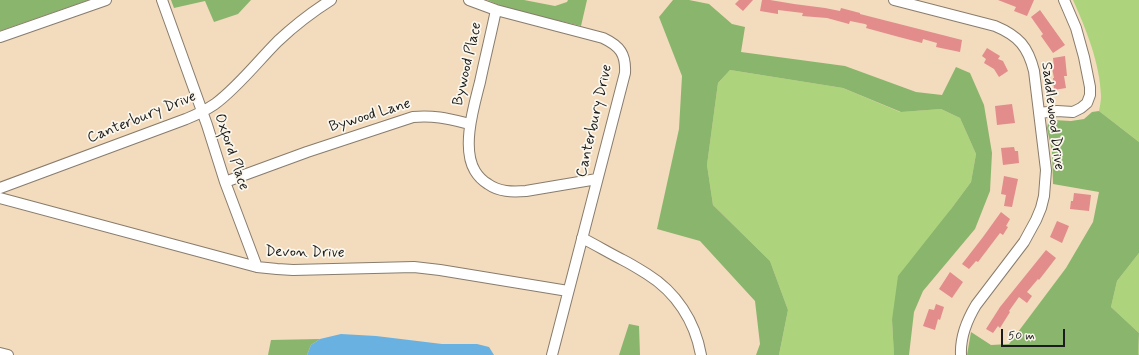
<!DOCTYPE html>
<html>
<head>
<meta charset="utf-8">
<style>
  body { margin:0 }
  #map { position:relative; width:1139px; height:355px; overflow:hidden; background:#f3dbbd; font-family:Mynerve,sans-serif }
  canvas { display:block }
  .scale { position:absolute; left:1001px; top:329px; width:64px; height:18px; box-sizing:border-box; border:2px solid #1c1c1c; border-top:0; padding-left:5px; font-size:12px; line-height:14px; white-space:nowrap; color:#1c1c1c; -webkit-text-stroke:3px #fbf7ec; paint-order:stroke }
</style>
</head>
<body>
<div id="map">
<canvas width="1139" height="355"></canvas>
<div class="scale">50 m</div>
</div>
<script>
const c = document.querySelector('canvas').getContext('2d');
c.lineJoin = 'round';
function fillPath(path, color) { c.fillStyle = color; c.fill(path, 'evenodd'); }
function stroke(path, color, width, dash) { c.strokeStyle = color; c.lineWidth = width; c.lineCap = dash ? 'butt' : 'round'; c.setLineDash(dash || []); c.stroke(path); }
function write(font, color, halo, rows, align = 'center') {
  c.font = font + ' Mynerve,sans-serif'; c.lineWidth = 3.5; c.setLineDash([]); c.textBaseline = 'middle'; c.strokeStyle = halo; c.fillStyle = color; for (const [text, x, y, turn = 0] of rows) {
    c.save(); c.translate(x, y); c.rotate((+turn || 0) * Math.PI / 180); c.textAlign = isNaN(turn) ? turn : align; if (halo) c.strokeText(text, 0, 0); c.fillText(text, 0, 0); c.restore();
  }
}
fillPath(new Path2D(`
  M1073,0h66v142l-40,-31c1,-5 2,-10 2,-15 -1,-33 -15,-67 -28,-96z
  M730,70l113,18 57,24 41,-3 19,9 16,36 -5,28 -20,27 -59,111 2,35h-115l9,-45 -18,-49 -57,-56 -6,-40 11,-82z
  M1139,253v102l-1,-1 1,-21 -28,-26 6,-26z`), '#add37c');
fillPath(new Path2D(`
  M0,0h89l-89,31z
  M171,0h80l-13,14 -24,8 -9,-21 -31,7z
  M487,0h37l31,6 12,-4 1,-2h19l-6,26 -72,-17z
  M673,0h16l20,4 23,20 13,3 -4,25 104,14 71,26 26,3 14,-28 14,6 14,32 8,48 -2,38 -15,38 -52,62 -9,21 -5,43h-15l-2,-35 6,-44 53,-67 20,-27 5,-28 -16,-36 -19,-9 -40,3 -58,-24 -113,-18 -12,13 -11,82 6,40 57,56 18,49 -9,45h-23l4,-11 -5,-43 -55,-60 -43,-12 22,-100 3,-53 -23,-59z
  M1099,111l40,31v111l-22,28 -6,26 28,26 -1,21 1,1h-172l4,-23 20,13 18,-1 57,-76 27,-46 6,-30 -46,-8 -1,-32 -5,-24 1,-5 5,-3 18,1 13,-2 8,-7z
  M629,324l10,2 1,29h-21z
  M320,339l-9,6 -4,10h-39l3,-15z`), '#8ab56c');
fillPath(new Path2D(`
  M341,334l35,2 66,8h35l12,3 5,8h-187l4,-10 9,-6z`), '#69b1e0');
fillPath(new Path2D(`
  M739,0h14l-10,11 -8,-7z
  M762,0h8l24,4 31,4 15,3 1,-3 19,5v1l102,26 -2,12 -24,-5 1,-4 -14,-4 -1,4 -23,-6 -33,-9 1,-3 -2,-1 -15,-3 -1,3 -22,-6 -25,-2 1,-3 -25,-3v4l-18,-3z
  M998,0h36l-7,16 -13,-5 2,-4z
  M1040,10l25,35 -12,8 -12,-17 2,-2 -12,-17z
  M987,48l13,8 -2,3 5,2 5,10 -9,6 -5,-8 -10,-6 2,-4 -4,-3z
  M1065,56l2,20h-3l2,12 -12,2 -1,-12h1l-2,-10h2l-1,-10z
  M1012,104l3,19 -18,2 -2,-19z
  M1014,147l1,4h3l1,12 -16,2 -2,-17z
  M1004,176l14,3 -6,28 -8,-1 2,-11 -5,-1z
  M1074,193l17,2 -2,16 -19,-2 1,-8h2z
  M1001,212l9,7 -4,7 2,1 -5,8 -3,-2 -22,29 -2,-1 -7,8 -7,-5 21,-27z
  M1057,221l12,5 -7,17 -12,-6z
  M1046,250l10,8 -17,22 -1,-1 -11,13 5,4 -5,7 -8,-6 -10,14 1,1 -10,16 -2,-2 -5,7 -7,-4 14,-22z
  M950,272l13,10 -11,16 -13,-9z
  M936,304l8,3 -4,13 -2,-1 -3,11 -12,-4 6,-17 5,1z`), '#e28c8b');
const street = new Path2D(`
  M162,0l45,125 18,57 32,85
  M469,0l27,10 107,28c17,8 23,16 22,35l-73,282
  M894,0l101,26c24,10 33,21 39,45l12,99 -2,26 -3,12 -5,12 -12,22 -48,63c-9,15 -16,31 -15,50
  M496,10c-5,24 -11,48 -16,72 -6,24 -19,66 -5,89 3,5 8,10 13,13 11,8 24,8 38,7l71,-12
  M0,37l106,-37
  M1039,113l18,-2 16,1 8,-4 6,-5 3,-8v-8l-6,-30 -8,-29 -12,-28
  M225,182l82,-30 106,-35c22,-2 36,2 57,7
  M0,188l186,-69c10,-4 20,-9 29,-15 23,-17 43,-43 63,-63 16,-15 34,-29 53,-41
  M0,198l257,69 20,2 16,1 121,-3 26,3 128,21
  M582,238c14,7 27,15 41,22 8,4 16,9 24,14 29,18 48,47 54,81
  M0,353l8,2`);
stroke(street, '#887c6c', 12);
stroke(street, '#fff', 10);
write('15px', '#1c1c1c', '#fbf7ec', [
  ["Bywood Place",468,64,-77],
  ["Bywood Lane",370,116,-17],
  ["Saddlewood Drive",1052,116,83],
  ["Canterbury Drive",142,118,-22],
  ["Canterbury Drive",595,121,-77],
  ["Oxford Place",231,152,71],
  ["Devon Drive",305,253,1]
]);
</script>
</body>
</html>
